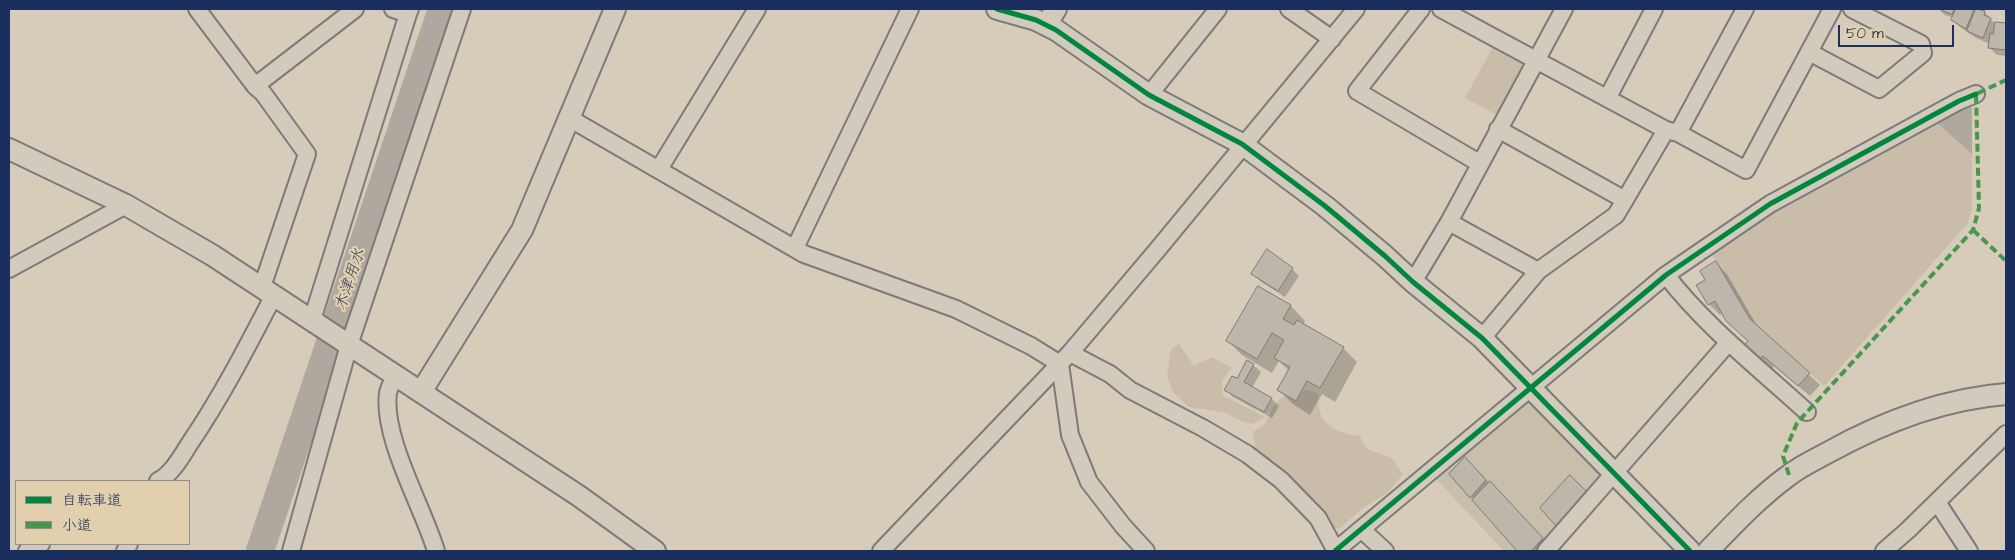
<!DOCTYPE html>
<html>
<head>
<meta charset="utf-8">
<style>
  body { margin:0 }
  #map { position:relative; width:2015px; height:560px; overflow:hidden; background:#d6ccb9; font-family:"Architects Daughter","Klee One",sans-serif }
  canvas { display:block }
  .frame { position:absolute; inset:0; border:10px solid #1b2f5e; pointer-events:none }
  .legend { position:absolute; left:15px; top:480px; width:175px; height:65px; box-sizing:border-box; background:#e2cfad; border:1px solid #928f8d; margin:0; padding:6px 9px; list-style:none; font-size:15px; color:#1b2f5e }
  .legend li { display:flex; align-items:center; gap:10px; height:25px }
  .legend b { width:25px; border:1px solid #928f8d }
  .scale { position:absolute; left:1838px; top:25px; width:116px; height:22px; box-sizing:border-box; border:2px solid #1b2f5e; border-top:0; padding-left:6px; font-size:15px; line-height:18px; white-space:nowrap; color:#1b2f5e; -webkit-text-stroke:4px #e2cfad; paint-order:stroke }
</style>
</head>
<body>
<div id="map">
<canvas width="2015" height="560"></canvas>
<div class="frame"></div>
<ul class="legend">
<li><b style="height:6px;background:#00873e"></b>自転車道</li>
<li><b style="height:6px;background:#49964d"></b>小道</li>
</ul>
<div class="scale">50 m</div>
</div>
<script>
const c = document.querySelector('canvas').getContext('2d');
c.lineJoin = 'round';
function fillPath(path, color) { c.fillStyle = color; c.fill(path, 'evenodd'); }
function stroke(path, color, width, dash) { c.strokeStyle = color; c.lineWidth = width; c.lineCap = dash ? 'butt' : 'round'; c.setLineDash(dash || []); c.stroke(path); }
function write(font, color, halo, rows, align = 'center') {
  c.font = font + ' "Architects Daughter","Klee One",sans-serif'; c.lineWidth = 4.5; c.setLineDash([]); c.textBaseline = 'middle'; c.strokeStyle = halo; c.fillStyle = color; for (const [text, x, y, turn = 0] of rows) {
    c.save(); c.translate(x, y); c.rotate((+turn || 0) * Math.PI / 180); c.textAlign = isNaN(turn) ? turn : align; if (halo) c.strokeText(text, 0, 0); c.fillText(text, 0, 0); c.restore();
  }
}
fillPath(new Path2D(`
  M1530,400l73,77 -59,74h-40l-70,-74z`), '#c9beaa');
fillPath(new Path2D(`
  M1495,43l27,15 4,8 -27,50 -34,-18z
  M1961,105l11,3v100l-4,15 -144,163 -74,-67 -40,-69 63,-42z
  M1179,344l15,22 18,-9 20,11 -10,13v14l43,22 -13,7 -11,-3 -18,-9 -34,-5 -16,-15 -6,-16 4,-27z
  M1306,390l12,3c1,8 0,20 6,27 7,9 24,17 35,15l8,14 25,9 11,16 -15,18 -25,16 -24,21 -6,-2 -4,-10 -12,-11 -11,-14 -50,-42 -3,-18 12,-8 8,-17 8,-9z`), '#c9bdaa');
fillPath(new Path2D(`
  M1961,105l11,3v46l-38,-34z`), '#afa89e');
fillPath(new Path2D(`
  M1939,9h38l8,3 9,11 12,2v31l-9,-1 -8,-8 1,-3 -14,-6 -16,-11 -7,-7 1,-2 -9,-3z
  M1716,263l11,11 32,55 61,56 -10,11 -36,-30 -2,3 -26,-25 3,-3 -26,-28 -3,2 -11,-11 -2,-24z
  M1292,269l7,7 -14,21 -25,-16 -7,-7z
  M1259,288l32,18 14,15 -2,4 40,23 14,14 -22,40 -13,-8 -12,21 -17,-11 -15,-14 11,-19 -10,-10 -7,12 -30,-18 -14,-14z
  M1253,365l8,7 -9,16 20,11 7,7 -7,12 -39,-21 -7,-7z
  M1473,466l80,83 -2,2h-32l-68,-77z`), '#0003');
stroke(new Path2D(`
  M260,551l182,-542`), '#afa89e', 28);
const building = new Path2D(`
  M1939,9h15l-2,5z
  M1956,9h18l-8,20 -15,-9z
  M1976,9l9,2 -1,4 7,3 -8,20 -16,-7z
  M1995,22l11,1v27l-18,-2 2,-15 3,1z
  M1267,249l26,19 -15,23 -27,-17z
  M1716,261l34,58 60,54 -12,13 -35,-30 -3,3 -15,-15 3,-3 -22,-20 -11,-20 -7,4 -12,-20 9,-5 -5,-9z
  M1258,286l33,19 -8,14 11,6 3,-5 47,27 -24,41 -13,-7 -11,20 -19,-11 13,-23 -16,-9 10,-18 -12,-7 -15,26 -31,-18z
  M1247,360l7,4 -10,18 28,16 -8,14 -40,-22 8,-14 5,2z
  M1465,457l21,23 -16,18 -21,-24z
  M1570,475l18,18 -31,34 -17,-19z
  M1490,481l53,57 -12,13h-14l-45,-51z`);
fillPath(building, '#bdb7ab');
stroke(building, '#7b7b7b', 1);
const minor = new Path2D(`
  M197,9l58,77 8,7 44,61 -45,133
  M393,9l15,5 2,-5
  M1289,9l43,30
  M1421,9l-64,82 122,72
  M1441,9l225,121 12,3 68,37 86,-161
  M1809,52l70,37 44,-36 -2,-9 -69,-35
  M255,86l100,-77
  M1149,95l69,-86
  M1608,97l46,-88
  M569,118l235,136 152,55 75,37 29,18 10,71 19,47 34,44 23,25
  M1498,129l127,71
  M1678,133l67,-124
  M659,169l98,-160
  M1449,222l89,49
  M795,248l115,-239
  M9,269l117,-64
  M1666,275c37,49 95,95 141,137
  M1413,282l36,-60 115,-213
  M312,320l96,-306
  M1482,338l56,-67 78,-56 50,-85
  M1070,353l40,21 20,16 73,38 44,26 34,26 37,38 18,33
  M396,375c-3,6 -7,12 -8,18 -6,45 35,114 48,158
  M158,481c14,-7 23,-24 32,-38 32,-47 58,-98 84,-148
  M1937,502l32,49
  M1361,529l24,22
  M27,551l14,-7
  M125,551l4,-7
  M291,551l58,-206 113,-336
  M881,551l189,-198 88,-104 198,-240
  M1335,551l331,-276 104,-71 189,-103 17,-7
  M1546,551l183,-209
  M1884,551l24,-21 98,-96`);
const tertiary = new Path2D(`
  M997,9l39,11 20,10 93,65 93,49 83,62 60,50 28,26 69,56 208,213
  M1046,25l10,-16
  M9,149l117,56 86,50 367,241 76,55
  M421,392l101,-162 93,-221
  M1708,551c25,-26 50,-53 80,-75 11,-9 26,-16 39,-23 56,-31 115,-54 179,-59`);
stroke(minor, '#7b7b7b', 20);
stroke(tertiary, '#7b7b7b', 24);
stroke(minor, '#d2cabd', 16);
stroke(tertiary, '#d2cabd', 20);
stroke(new Path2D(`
  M1973,230l33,31
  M1789,475l-6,-19 14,-33 176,-193 6,-22 -3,-114 30,-14`), '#49964d', 4, [8, 4]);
stroke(new Path2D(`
  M997,9l39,11 20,10 93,65 93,49 83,62 60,50 28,26 69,56 208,213
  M1335,551l331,-276 104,-71 189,-103 17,-7`), '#00873e', 5);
write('italic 16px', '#2f3f66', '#e2cfad', [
  ["木津用水",351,280,-72]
]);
</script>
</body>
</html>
